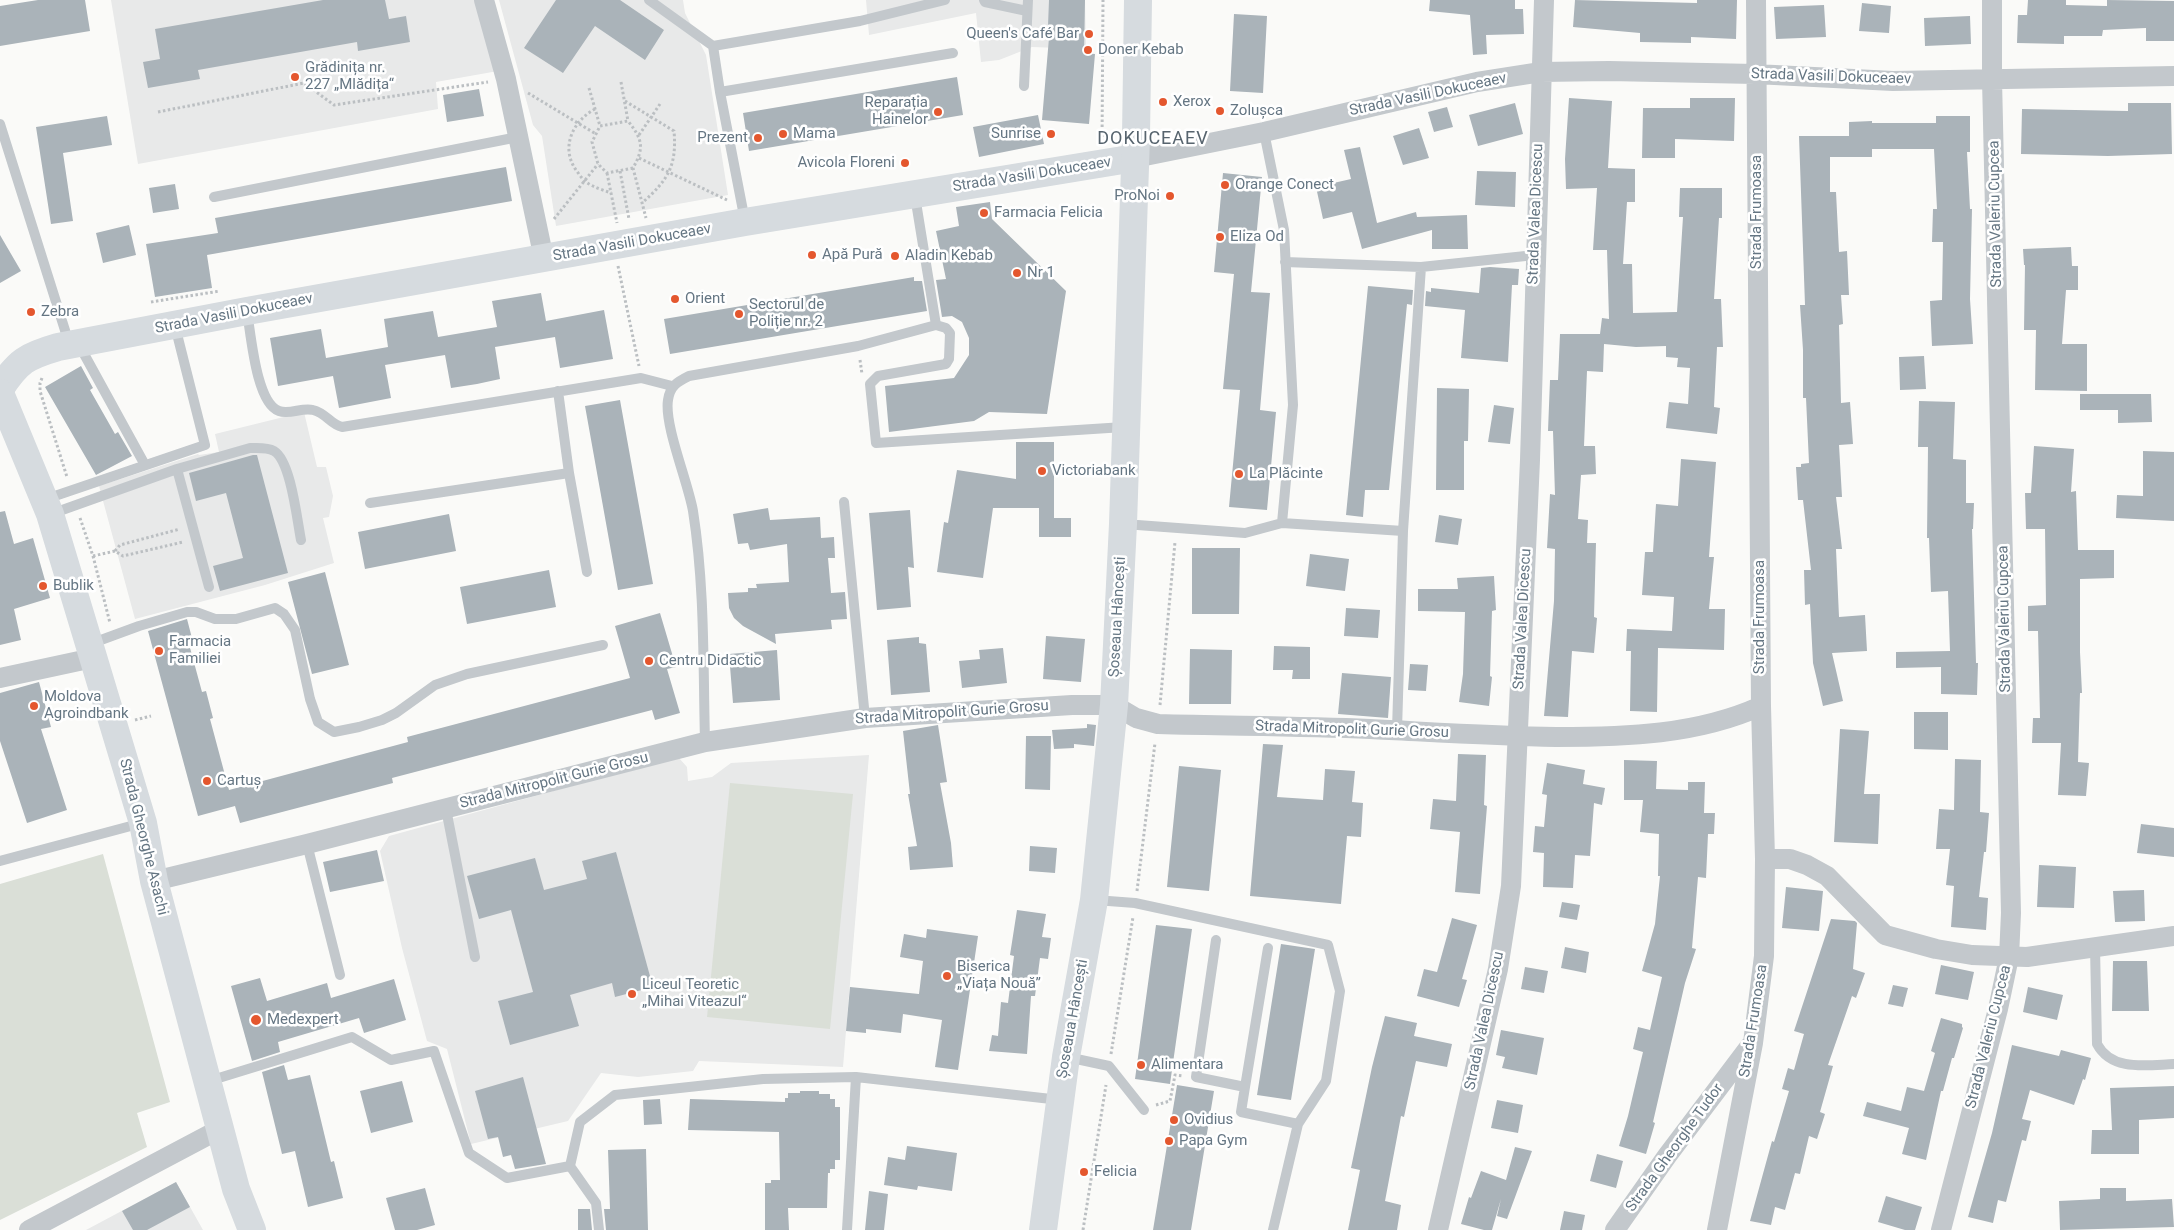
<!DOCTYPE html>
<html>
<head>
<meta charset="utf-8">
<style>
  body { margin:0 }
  canvas { display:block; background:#fafaf8 }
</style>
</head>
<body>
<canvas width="2174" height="1230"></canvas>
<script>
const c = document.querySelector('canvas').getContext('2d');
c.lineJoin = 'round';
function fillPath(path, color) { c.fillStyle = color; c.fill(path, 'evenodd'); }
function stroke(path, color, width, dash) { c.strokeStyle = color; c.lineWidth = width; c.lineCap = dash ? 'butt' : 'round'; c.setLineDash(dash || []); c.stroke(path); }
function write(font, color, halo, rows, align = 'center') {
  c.font = font + ' Roboto,sans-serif'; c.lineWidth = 5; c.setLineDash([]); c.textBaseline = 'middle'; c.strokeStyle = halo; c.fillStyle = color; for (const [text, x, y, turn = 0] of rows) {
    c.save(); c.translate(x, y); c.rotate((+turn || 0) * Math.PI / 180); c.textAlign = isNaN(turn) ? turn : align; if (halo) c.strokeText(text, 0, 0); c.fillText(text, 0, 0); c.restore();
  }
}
fillPath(new Path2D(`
  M111,0h367l20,71 -62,11 2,27 -300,55z
  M499,0h184l2,13 21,42 22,140 -172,31 -14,-90 -9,-11z
  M866,0h219l1,49 -54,-2 -33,13 -18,2 -5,-49 -107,22z
  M304,412l13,55h9l7,29 -4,21 -6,1 11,45 -69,22 -130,34 -36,-133 99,-32 1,1 20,-3 -4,-18z
  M869,755l-26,312 -144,-6 -6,10 -55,6 -37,-4 -33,48 -97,23 -24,-95 -20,-8 -25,-93 -22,-97 9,-15 285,-78h5l8,9 1,14 24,-4 19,-14z
  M176,1182l27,48h-117z`), '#e8e9e9');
fillPath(new Path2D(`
  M730,783l123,11 -23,235 -123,-12z
  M103,854l67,248 -33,11 10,34 -147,73v-336z`), '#dadfd7');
fillPath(new Path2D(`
  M38,0h47l5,31 -90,15v-40z
  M323,0h62l4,19 17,-3 4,26 -52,9 -1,-9 -159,28 2,9 -52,9 -5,-26 17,-3 -5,-30z
  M556,0h64l44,30 -19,30 -50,-34 -32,47 -39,-25z
  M1049,0h36l-1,53 11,1 -6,70 -47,-4 8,-94h-2z
  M1430,0h85v9h8l1,25 -38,1 1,19 -14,1 -3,-40 -41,-4z
  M1575,0l122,3v-3h40l-1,39 -45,-2v6l-51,-1v-9l-67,-6z
  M2028,0h38v5l41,1v-6l67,1v40h-28v-13l-43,2 -1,6h-38v8l-47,-1 1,-28h9z
  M1862,3l29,3 -2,27 -30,-2z
  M1824,5l2,32 -50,2 -2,-32z
  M1234,14l33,2 -4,77 -33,-2z
  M1970,16l1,28 -46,2 -1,-28z
  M957,77l6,38 -214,36 -6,-38z
  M479,89l5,27 -37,6 -4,-27z
  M1569,98l43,3 -4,67 27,1v33h-8l-4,62h9l1,49 44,-1 6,-95h-4l1,-29h42v30h-3l-5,81h7l2,48h-6l-3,60 6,1 -3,26 -51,-6 3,-26 19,2 2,-36 -13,-1 1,-9 -12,-1v-11l-30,1 -32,-3 -1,28 -16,-1 -3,75h11l1,28 -15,1 -3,44 10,1 -1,23h9l-2,74 3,1 -3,35 -22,-2 -4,66 -24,-1 10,-115 1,-52 -8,-1 3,-54 5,1 -2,-64h-5l2,-51h8l2,-46h40l2,-16 7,1 -2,-69h-14l4,-62 -31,1 -1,-30z
  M1690,98h45l-1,43 -59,-2v19h-33l1,-50h47z
  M1515,103l8,31 -45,12 -9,-31z
  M2128,103h43l1,51 -64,2 -87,-2 1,-45 106,2z
  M1447,107l6,20 -19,5 -6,-20z
  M1038,115l6,29 -65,13 -6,-30z
  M107,116l5,29 -49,8 10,68 -22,3 -15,-97z
  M1936,116h34v36h-3l3,57h2l-2,90 3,45 -41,2 -2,-45 12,-1 1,-58h-11l1,-33h4l-3,-60h-62v8h-42v35h6l3,60 8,-1 2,44h-8l2,29 -4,1 2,78 9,-1 3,42 -14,1 3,52h-6l6,52h-6l3,68 26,-2 2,36 -35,2 11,48 -20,5 -10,-43 -3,-59 -5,1 -1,-35h7l-8,-70h-5l-2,-33h5v-3l8,-1 -3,-65h-3v-48l-3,-45h5l-6,-169h50v-14l23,-1v2h64z
  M1419,128l10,30 -26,7 -10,-29z
  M1360,147l17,76 39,-11 1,5 50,-2 1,34h-36v-19l-70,19 -10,-37 -29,7 -7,-32 35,-8 -7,-29z
  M506,167l6,34 -305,54 5,33 -57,9 -9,-53 72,-11 -3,-15z
  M1477,171l39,1 -1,35 -40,-2z
  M1223,173l39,4 -11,115 19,1 -10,117 16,2 -9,98 -38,-3 11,-117 -17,-1 11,-115 -20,-2z
  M175,184l4,25 -26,4 -4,-25z
  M990,202l2,17 74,72 -19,123 -58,-2 -15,9 -85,11 -4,-46 69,-8 15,-23v-17l-7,-16 -10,-6 -10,1 -6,-37 10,-1 -10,-48 23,-5 -3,-19z
  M129,225l7,30 -33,8 -7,-30z
  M0,235l21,36 -21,12z
  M2071,247l1,19h6v24h-12l-4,54h25v47l-52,-1 1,-60h-12l1,-65h-1l-1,-16z
  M1490,267l29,2 -1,16h-6l-4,77 -47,-4 4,-48 -40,-4 1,-15 5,1v-4l48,5 2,-25z
  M914,277v4h8l5,30 -257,43 -6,-35z
  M1368,286l45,4 -1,15 -5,-1 -18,186h-24l-2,27 -17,-2z
  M541,293l5,28 58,-11 9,49 -53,9 -5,-31 -60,10 5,32 -23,5 -26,4 -6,-33 -60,10 6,33 -52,10 -6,-32 -55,10 -8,-48 51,-9 5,29 62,-11 -4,-28 49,-8 5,26 59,-10 -5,-26z
  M1924,356l2,33 -26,1 -1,-33z
  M81,366l12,22 -3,2 25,44 3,-2 14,24 -36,19 -51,-88z
  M1437,388l32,1 -1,52h-4v49h-28z
  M2080,394h71l1,28 -34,1v-13h-38z
  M620,400l33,184 -35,6 -33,-184z
  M1919,401l36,1 -2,57 13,1v43h8l-1,26h-1l4,134h2l-1,32 -36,-1v-27l-45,1v-16l54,-1 -2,-60 -17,1 -2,-54h-2l1,-91h-10z
  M1494,405l20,3 -4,36 -22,-2z
  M1016,442h38v76h17v19h-32v-29h-46l-10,70 -46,-6 7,-50 4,1 9,-53 59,9z
  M2034,446l40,3 -3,43 5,-1 2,59h36v28l-34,1v73l2,41h-2l-2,69 11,1 -3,33 -28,-1 3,-52h-29l1,-25h7l-2,-87h-10v-25l18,-1 -1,-76h-19l-1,-36h6z
  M2143,451l31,1v69l-58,-3 1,-23 26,1z
  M253,455h4l31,118 -68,18 -7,-25 30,-8 -17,-65 -30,8 -7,-28z
  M1681,459l35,3 -7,95h5l-5,52h16l-1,41 -66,-2 -1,64 -27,-1 1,-60h-5l1,-22 45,2 2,-34 -32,-2 3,-43h8l3,-48 22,2z
  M768,508l2,12 50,-3 1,21 13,-1 1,21h-7l3,35 14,-1 2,27 -16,1 1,9 -57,5 1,10 -33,-18 -9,-8 -5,-10 -1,-15 20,-1v-4h9l-1,-4 33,-2 -2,-38 -37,6 -2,-7 -10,1 -5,-30z
  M910,510l4,58 -6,-1 3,40 -34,3 -8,-97z
  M5,511l9,33 19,-6 17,60 -36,11 7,31 -21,5v-133z
  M449,514l7,37 -91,18 -7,-37z
  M1439,515l23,4 -4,26 -23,-3z
  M1192,548h48l-1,66h-47z
  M1310,554l39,5 -4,32 -39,-5z
  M549,570l7,37 -89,17 -7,-37z
  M325,572l24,93 -37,9 -24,-92z
  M1494,576l2,34 -4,1 -2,65 2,1 -3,29 -30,-4 4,-28 2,-62 -47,-1v-22h40l-1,-11z
  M1346,608l34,2 -2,28 -34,-2z
  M660,613l16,54 -9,2 13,44 -25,7 -3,-10 -260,68 1,5 -153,40 -5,-17 -37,10 -50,-185 39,-12 6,23 -4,2 13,48 4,-1 7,27 -3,1 19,71 179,-48 -1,-5 223,-59 -15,-52z
  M1046,636l39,3 -4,43 -38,-3z
  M919,637v6l7,1 4,48 -39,3 -4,-55z
  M1274,646l36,1v32h-18l1,-9h-20z
  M1003,648l4,35 -45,5 -3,-27 21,-2 -1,-9z
  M1190,649l42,1 -1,54h-42z
  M777,650l3,50 -47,3 -4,-49z
  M1410,664l18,1 -2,26 -18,-1z
  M1342,673l49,4 -3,41 -50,-4z
  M39,682l12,45 -10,2 26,81 -40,13 -27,-82v-48z
  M1914,712h34v38l-34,-1z
  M1087,724l9,1 -2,21 -20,-2v4l-20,1 -2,-19 35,-2z
  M938,725l9,57 -7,1 11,60 2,24 -43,3 -2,-23 9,-1 -9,-52h2l-7,-63z
  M1840,729l29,2 -5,63h16l-2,50 -44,-2z
  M1026,736h25l-1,54 -25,-1z
  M1263,744l20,1 -6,52 46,3 2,-31 30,2 -3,31 11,1 -2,34 -14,-1 -6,68 -91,-8z
  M1458,754l28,1 -2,50 3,1 -7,88 -25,-2 5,-60 -30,-3 3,-30 23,2z
  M1955,759l26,1 -1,52 9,1 -3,39h-2l-5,45 9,1 -2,32 -35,-3 3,-41 -8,-1 4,-36h-14l3,-40 15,1z
  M1624,760l33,1 -1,28 32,1v-8h17l-1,31h11l-1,21h-6l-2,44 -8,-1 -6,71 4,1 -11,34 -32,139 2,1 -9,31 -27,-8 9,-30 15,-64 -10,-3 5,-22 12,3 12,-53 -20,-6 13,-47 5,-48h-2l1,-42 -19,-2 3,-32h-19z
  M1547,763l38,7 -2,14 22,4 -3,17 -8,-2 -4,53 -15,-1 -2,33 -30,-1 1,-34 -11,-1 2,-26 9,1 3,-32 -5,-1z
  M1179,766l42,4 -12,121 -42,-4z
  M2141,824l33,4v29l-37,-4z
  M1030,846l27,2 -2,25 -26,-2z
  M377,850l7,31 -54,11 -7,-30z
  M616,852l37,135 -38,10 -3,-14 -42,12 9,31 -69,19 -12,-44 35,-9 -22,-82 -32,9 -12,-43 68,-18 9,32 43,-11 -5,-18z
  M2039,865l37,2 -2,41 -37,-1z
  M1786,887l37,4 -4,40 -37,-3z
  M2144,890l1,31 -30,1 -2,-31z
  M1562,902l18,3 -3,15 -18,-3z
  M1017,910l29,4 -4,23 9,1 -3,21 -8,-1 -5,38h-4l-4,58 -38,-3 3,-16 6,1 3,-34 7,1 6,-47 -4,-1z
  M1452,918l25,7 -15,54 5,1 -8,27 -42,-11 7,-27 13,3z
  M1831,919l24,2 2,2 -4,46 12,4 -9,25 -4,-2 -24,69 5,1 -13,46 5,2 -8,25 -8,-3 -9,38 -5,-1 -10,37 -10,-3 -4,18 -21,-4 22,-80 2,1 15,-51 -7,-2 6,-21 6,2 10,-36 -10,-3z
  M1156,925l36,4 -22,155 -35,-5z
  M927,929l51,7 -20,134 -23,-3 7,-47 -39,-6 -2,19 -35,-4v4l-20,-2 4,-44 69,7 4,-33 -23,-4 4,-23 22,4z
  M1281,944l34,5 -24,151 -34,-5z
  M1565,947l24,5 -3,21 -25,-5z
  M2113,961h34l2,50h-37z
  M1941,965l33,7 -6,28 -33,-6z
  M1525,967l23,4 -4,22 -23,-4z
  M260,978l7,23 60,-18 4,15 63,-19 12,41 -42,13 -5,-15 -81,24 2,10 -28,9 -21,-75z
  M1893,985l15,3 -5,19 -15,-3z
  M2028,987l35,8 -6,25 -34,-8z
  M1385,1016l32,7 -3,13 38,8 -5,23 -31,-6 -12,56 -3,-1 -16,85 16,4 -4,25h-49l12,-60 -9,-2 21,-101z
  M1941,1018l21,6v3l1,1 -9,30h-2l-9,33h-2l-15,69 -24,-6 7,-26 -46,-12 4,-14 34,9 6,-24 17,4 11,-38 -4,-2z
  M1501,1030l43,8 -7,37 -35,-7 3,-11 -9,-2z
  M2012,1045l47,11 2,-6 30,8 -6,22 -2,-1 -9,26 -44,-15 -8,29 9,2 -5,20 -4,-1 -16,62 -8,-2 -5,23 -25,-6 24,-84z
  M284,1065l4,15 22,-5 21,87 3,-1 9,37 -35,9 -13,-56 -13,3 -20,-82z
  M523,1077l23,87 -31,5 -4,-14 -8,2 -5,-20 -10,2 -13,-48z
  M402,1081l11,41 -42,11 -11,-42z
  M1177,1085l37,6 -23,139h-38z
  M2174,1086v32l-35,2v34h-48l1,-24h20l-2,-42z
  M800,1091h19v3h11v5h5v8h5v53h-5v9h-5v4h-2l-1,35h-39l1,22h-24v-47h6v-3h9l-1,-48 -91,-2 2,-31 95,3v-4h3v-5h12z
  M660,1099l2,25 -18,1 -1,-25z
  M1497,1100l26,5 -5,28 -27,-5z
  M907,1146l50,7 -5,38 -34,-5 -1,4 -33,-5 4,-28 17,3z
  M1515,1147l17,4 -25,68 -10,-3 4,-17 -9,31h-8l-23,-6 8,-27 2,1 10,-27 25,9z
  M646,1149l2,81h-42l-2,-21h6l-2,-59z
  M1597,1154l26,7 -7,27 -26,-7z
  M176,1182l14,25 -43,23h-14l-11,-19z
  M425,1188l10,37 -18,5h-22l-9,-32z
  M2100,1188h26v13l46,-2 2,28 -114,3 -1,-29 41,-2z
  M869,1191l19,3 -4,36h-19z
  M1886,1196l36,11 -7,23h-10l-27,-8z
  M578,1209h12l2,21h-14z
  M1564,1211l21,4 -3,15h-22z`), '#aab3b9');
stroke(new Path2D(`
  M621,82l7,39
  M589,88l11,38
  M528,93l68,41
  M625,101l49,30c3,35 -6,49 -32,72
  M595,109c-22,12 -35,38 -19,61 3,4 6,9 10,12 7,5 17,8 25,11
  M158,112l146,-29 30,22 154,-23
  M1102,131l11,5
  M639,135l21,-31
  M1102,142l1,-142
  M639,158l88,42
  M633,168l-26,5 -9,-9 -6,-22 8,-16 28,-5c14,18 17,26 5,47l13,50
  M620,171l9,48
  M607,173l10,50
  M554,219l44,-55
  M618,266l21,100
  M151,302l69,-11
  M860,360l2,14
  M42,378l-2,5v8l27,86
  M80,518l13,38 17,67
  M115,551l5,-6 60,-16
  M93,556l22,-5 8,5 60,-14
  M1160,705l15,-163
  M135,720l16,-4
  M1137,891l18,-148
  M1111,1054l22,-137
  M1156,1105l14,-4 5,-26 8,1
  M1083,1230l23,-145`), '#bbbfc2', 3, [2.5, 2.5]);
stroke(new Path2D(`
  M649,0l64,46
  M984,0l1,2 42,9
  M1024,86l4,-86
  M720,92l-7,-46 147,-25 85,-21
  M0,124l69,219
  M1264,132l20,98 9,175 -11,118
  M915,196l21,129
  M214,197l304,-60
  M745,221l-25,-129 233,-39
  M1285,262l136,5 114,-12
  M247,312c4,22 9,91 32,99 11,4 23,-4 34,-1 13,3 17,14 29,17l299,-49 31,8
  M78,343l67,122
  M558,391l11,82 18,99
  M177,469l32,118
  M46,499l159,-54 -30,-119
  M844,502l21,216
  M370,503l199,-30
  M51,514l126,-45 73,-21c8,0 17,-1 24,3 17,10 23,69 27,89
  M1124,524l121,9 37,-10 121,8 18,-264
  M90,644l49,-18 48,-14h9l19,7h21l39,-11 9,6 11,16 15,69 8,23 16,10 25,-5 23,-7 14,-7 39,-28 32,-11 136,-29
  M1397,730l6,-199
  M705,742c-2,-77 0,-155 -12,-231 -5,-29 -29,-86 -25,-111 2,-14 9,-18 21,-24l169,-30 78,-21 10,3 4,5 -1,26 -3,5 -68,12 -8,8 6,59 248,-16
  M446,809l29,148
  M307,844l33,131
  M0,861l142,-38
  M1095,900l40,3 193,42 12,46 -14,90 -28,43 -25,106
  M1216,940l-20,137 49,10 23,-139
  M2095,947l2,97c15,28 50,21 77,20
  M1067,1057l42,9 35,44
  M209,1081l143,-44 39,23 43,-9 35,102 38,25 63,-12
  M1245,1087l-4,25 57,12
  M599,1230l-3,-27 -26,-37 10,-44 35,-27 148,-16 93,-2 204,23
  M847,1230l9,-153`), '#c3c8cc', 10);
stroke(new Path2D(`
  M484,0l22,79 38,180
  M1135,158l129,-26 213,-50 64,-10 68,-1 146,3 138,7 281,-5
  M0,678l93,-20
  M1765,859h25l17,6 20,11 58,59 51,14 36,6 55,2 147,-21
  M154,881l153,-37 398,-102 160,-24 207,-13h42l22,13 22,6c70,2 141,2 212,5 62,3 124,7 186,8 69,0 141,-2 205,-31
  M29,1230l191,-101
  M1438,1230l60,-261 13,-83 19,-426 14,-460
  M1615,1230l52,-74 83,-110
  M1717,1230l36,-187 11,-87 1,-97 -4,-153 -5,-706
  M1941,1230l57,-221 11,-52 2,-44 -19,-834v-79`), '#c3c8cc', 20);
stroke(new Path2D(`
  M0,389c18,-28 27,-33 58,-42l189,-36 498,-89 390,-64`), '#d6dbdf', 28);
stroke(new Path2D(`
  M0,393l50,121 93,309 11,58 82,308 16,41
  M1043,1230l23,-173 28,-157 20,-195 9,-181 13,-387 2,-137`), '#d6dbdf', 28);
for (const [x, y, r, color] of [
  [1089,34,5,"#e4572e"],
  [1088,50,5,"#e4572e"],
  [295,77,5,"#e4572e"],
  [1163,102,5,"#e4572e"],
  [1220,111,5,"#e4572e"],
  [938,112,5,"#e4572e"],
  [783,134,5,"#e4572e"],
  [1051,134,5,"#e4572e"],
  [758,138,5,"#e4572e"],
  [905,163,5,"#e4572e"],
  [1225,185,5,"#e4572e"],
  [1170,196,5,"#e4572e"],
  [984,213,5,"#e4572e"],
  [1220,237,5,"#e4572e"],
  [812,255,5,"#e4572e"],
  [895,256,5,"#e4572e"],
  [1017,273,5,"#e4572e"],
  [675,299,5,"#e4572e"],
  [31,312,5,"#e4572e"],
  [739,314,5,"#e4572e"],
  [1042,471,5,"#e4572e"],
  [1239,474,5,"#e4572e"],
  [43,586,5,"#e4572e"],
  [159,651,5,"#e4572e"],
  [649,661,5,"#e4572e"],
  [34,706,5,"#e4572e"],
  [207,781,5,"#e4572e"],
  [947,976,5,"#e4572e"],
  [632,994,5,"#e4572e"],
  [256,1020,6,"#e4572e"],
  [1141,1065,5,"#e4572e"],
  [1174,1120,5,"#e4572e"],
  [1169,1141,5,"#e4572e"],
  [1084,1172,5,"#e4572e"]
]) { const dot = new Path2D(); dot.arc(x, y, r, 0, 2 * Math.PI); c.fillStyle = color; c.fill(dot); stroke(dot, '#fff', 2); }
write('15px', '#657683', '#fff', [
  ["Queen's Café Bar",1079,34,"right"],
  ["Doner Kebab",1098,50],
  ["Grădinița nr.",305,68],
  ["227 „Mlădița“",305,85],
  ["Xerox",1173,102],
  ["Reparația",928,103,"right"],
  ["Hainelor",928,120,"right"],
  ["Zolușca",1230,111],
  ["Mama",793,134],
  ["Sunrise",1041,134,"right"],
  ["Prezent",748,138,"right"],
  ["Avicola Floreni",895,163,"right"],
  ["Orange Conect",1235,185],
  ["ProNoi",1160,196,"right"],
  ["Farmacia Felicia",994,213],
  ["Eliza Od",1230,237],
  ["Apă Pură",822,255],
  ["Aladin Kebab",905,256],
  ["Nr 1",1027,273],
  ["Orient",685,299],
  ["Sectorul de",749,305],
  ["Poliție nr. 2",749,322],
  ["Zebra",41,312],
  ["Victoriabank",1052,471],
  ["La Plăcinte",1249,474],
  ["Bublik",53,586],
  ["Farmacia",169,642],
  ["Familiei",169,659],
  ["Centru Didactic",659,661],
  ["Moldova",44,697],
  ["Agroindbank",44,714],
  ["Cartuș",217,781],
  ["Biserica",957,967],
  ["„Viața Nouă”",957,984],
  ["Liceul Teoretic",642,985],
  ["„Mihai Viteazul“",642,1002],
  ["Medexpert",267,1020],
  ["Alimentara",1151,1065],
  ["Ovidius",1184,1120],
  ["Papa Gym",1179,1141],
  ["Felicia",1094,1172]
], 'left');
write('15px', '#657683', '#fff', [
  ["Strada Vasili Dokuceaev",1831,77,2],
  ["Strada Vasili Dokuceaev",1428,95,-12],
  ["Strada Vasili Dokuceaev",1032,175,-9],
  ["Strada Frumoasa",1757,212,-90],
  ["Strada Valea Dicescu",1536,214,-88],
  ["Strada Valeriu Cupcea",1996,214,-91],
  ["Strada Vasili Dokuceaev",632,243,-10],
  ["Strada Vasili Dokuceaev",234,314,-11],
  ["Șoseaua Hâncești",1118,617,-87],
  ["Strada Frumoasa",1760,617,-90],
  ["Strada Valea Dicescu",1523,619,-87],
  ["Strada Valeriu Cupcea",2005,619,-91],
  ["Strada Mitropolit Gurie Grosu",952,713,-4],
  ["Strada Mitropolit Gurie Grosu",1352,730,2],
  ["Strada Mitropolit Gurie Grosu",554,781,-14],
  ["Strada Gheorghe Asachi",143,837,76],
  ["Șoseaua Hâncești",1073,1019,-80],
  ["Strada Valea Dicescu",1485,1021,-78],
  ["Strada Frumoasa",1754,1021,-81],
  ["Strada Valeriu Cupcea",1989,1037,-76],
  ["Strada Gheorghe Tudor",1675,1148,-54]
]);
c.letterSpacing = '1px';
write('18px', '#57646e', '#fff', [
  ["DOKUCEAEV",1153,139]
]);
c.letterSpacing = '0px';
</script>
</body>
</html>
